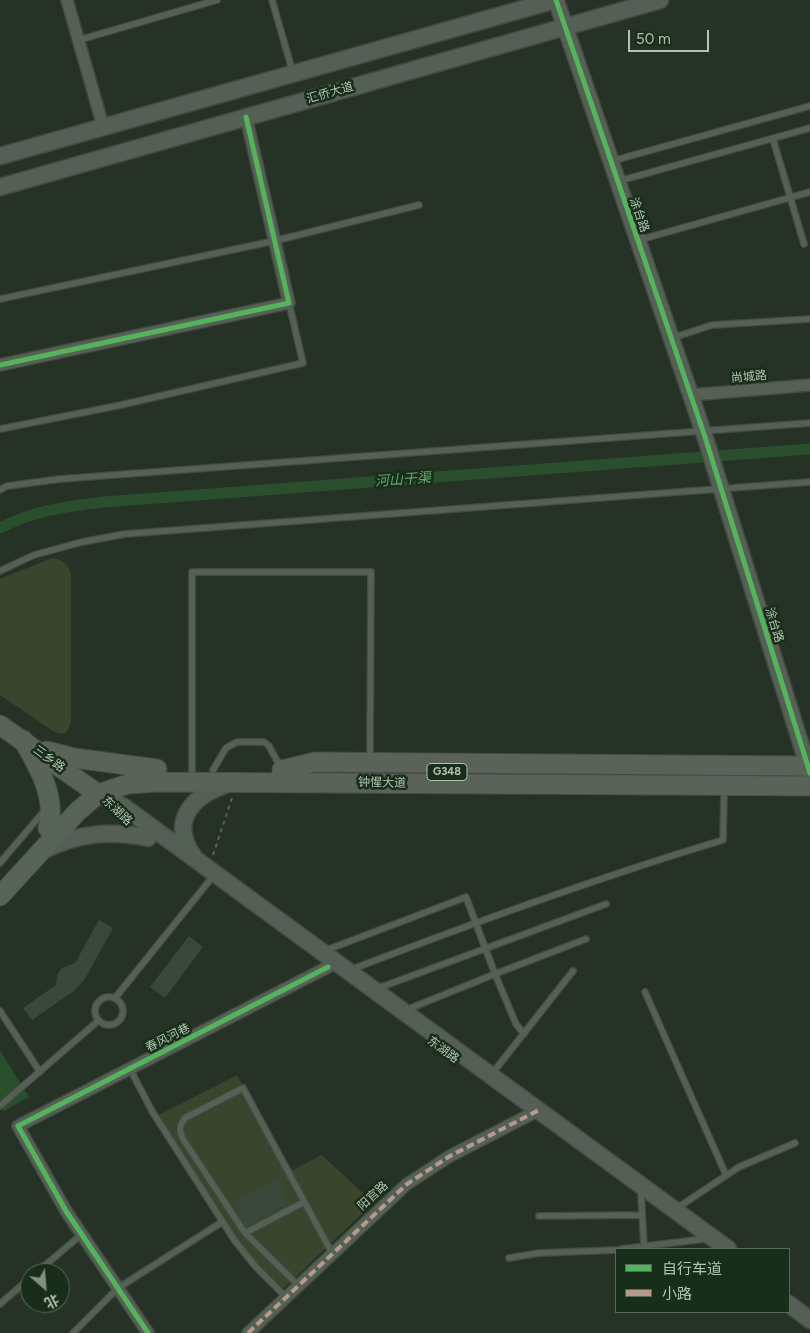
<!DOCTYPE html>
<html>
<head>
<meta charset="utf-8">
<style>
  body { margin:0 }
  #map { position:relative; width:810px; height:1333px; overflow:hidden; background:#263226; font-family:Figtree,"Noto Sans SC",sans-serif }
  canvas { display:block }
  .legend { position:absolute; left:615px; top:1248px; width:175px; height:65px; box-sizing:border-box; background:#192d1b; border:1px solid #556a57; margin:0; padding:6px 9px; list-style:none; font-size:15px; color:#aec5b1 }
  .legend li { display:flex; align-items:center; gap:10px; height:25px }
  .legend b { width:25px; border:1px solid #556a57 }
  .north { position:absolute; left:20px; top:1263px; width:50px; height:50px; box-sizing:border-box; background:#192d1b; border:1px solid #556a57; border-radius:50%; rotate:153deg; font-size:14px; font-weight:700; line-height:20px; text-align:center; color:#aec5b1 }
  .north::after { content:''; display:block; margin:auto; width:18px; height:22px; background:#7e9280; clip-path:polygon(50% 0,100% 100%,50% 72%,0 100%) }
  .scale { position:absolute; left:628px; top:30px; width:81px; height:22px; box-sizing:border-box; border:2px solid #aec5b1; border-top:0; padding-left:6px; font-size:15px; line-height:18px; white-space:nowrap; color:#aec5b1; -webkit-text-stroke:4px #192d1b; paint-order:stroke }
</style>
</head>
<body>
<div id="map">
<canvas width="810" height="1333"></canvas>
<ul class="legend">
<li><b style="height:6px;background:#56b35d"></b>自行车道</li>
<li><b style="height:6px;background:#b69a8f"></b>小路</li>
</ul>
<div class="north">北</div>
<div class="scale">50 m</div>
</div>
<script>
const c = document.querySelector('canvas').getContext('2d');
c.lineJoin = 'round';
function fillPath(path, color) { c.fillStyle = color; c.fill(path, 'evenodd'); }
function stroke(path, color, width, dash) { c.strokeStyle = color; c.lineWidth = width; c.lineCap = dash ? 'butt' : 'round'; c.setLineDash(dash || []); c.stroke(path); }
function write(font, color, halo, rows, align = 'center') {
  c.font = font + ' Figtree,"Noto Sans SC",sans-serif'; c.lineWidth = 5; c.setLineDash([]); c.textBaseline = 'middle'; c.strokeStyle = halo; c.fillStyle = color; for (const [text, x, y, turn = 0] of rows) {
    c.save(); c.translate(x, y); c.rotate((+turn || 0) * Math.PI / 180); c.textAlign = isNaN(turn) ? turn : align; if (halo) c.strokeText(text, 0, 0); c.fillText(text, 0, 0); c.restore();
  }
}
fillPath(new Path2D(`
  M52,558c11,2 15,5 19,16v148l-4,10 -6,2 -8,-3 -53,-36v-116z
  M237,1075l52,97 33,-17 51,48 -90,86 -37,-35 -89,-138z`), '#3b452d');
fillPath(new Path2D(`
  M0,1050l29,47 -25,14 -4,-5z`), '#294f2d');
stroke(new Path2D(`
  M0,528c33,-17 67,-22 104,-26l706,-53`), '#294f2d', 11);
fillPath(new Path2D(`
  M99,920l14,8 -28,51 -11,12 -42,29 -9,-12 33,-23 1,-10 5,-7 13,-5z
  M189,936l14,11 -38,51 -15,-11z
  M277,1180l13,23 -44,23 -13,-23z`), '#3a473b');
const service = new Path2D(`
  M272,0l21,73
  M79,40l138,-40
  M773,139l31,105
  M612,161l198,-55
  M619,181l191,-53
  M639,240l171,-48
  M0,299l274,-58 145,-36
  M672,338l40,-13 98,-6
  M0,429l121,-24 182,-42 -14,-60
  M0,490l7,-4 53,-7 750,-56
  M0,571l34,-16 48,-13 43,-8 685,-52
  M192,770v-198h179l-1,188
  M213,770l13,-22 11,-6h27l5,4 12,22
  M0,863l44,-52
  M324,951l142,-54 29,77 -89,36
  M350,970c123,-47 246,-92 373,-130l1,-45
  M376,989l230,-85
  M645,992l81,183
  M95 1011a14 14 0 1 1 28 0a14 14 0 1 1-28 0Z
  M115,998l99,-123
  M0,1011l40,61
  M524,1034l-8,-10 -21,-50 91,-35
  M130,1069l22,42 83,130 20,25 31,31
  M491,1075l82,-104
  M0,1106l98,-85
  M641,1194l3,52
  M677,1208l62,-41 56,-24
  M539,1216l103,-1
  M245,1233l59,-31
  M621,1249l83,-10
  M509,1258l30,-5 77,-3
  M36,1273l46,-39
  M298,1285l-53,-52 -62,-94c-4,-9 -4,-13 2,-21l58,-30 89,165
  M0,1304l30,-26
  M73,1333l45,-45 104,-66`);
const minor = new Path2D(`
  M67,0l36,126
  M0,365l289,-62 -43,-186
  M691,395l119,-10
  M148,1333l-82,-122 -48,-85 310,-159
  M248,1333l159,-149 43,-28 89,-46`);
const tertiary = new Path2D(`
  M556,0l149,437 105,336`);
const secondary = new Path2D(`
  M0,156l555,-156
  M0,187l660,-187
  M98,794l26,13 604,442
  M44,850c35,-17 66,-20 104,-12
  M194,857c-26,-36 -1,-62 34,-73
  M789,1304l21,16`);
const primary = new Path2D(`
  M23,740c15,26 34,57 25,88
  M0,896l77,-84 21,-18`);
const trunk = new Path2D(`
  M0,725l98,69 30,-10 30,-2 652,4
  M47,751l27,7 83,11
  M282,770l33,-8 495,4`);
stroke(service, '#434c44', 8);
stroke(minor, '#434c44', 14);
stroke(tertiary, '#434c44', 18);
stroke(secondary, '#434c44', 19);
stroke(primary, '#434f44', 21);
stroke(trunk, '#424e43', 21);
stroke(new Path2D(`
  M213,855l19,-57`), '#586257', 2, [4, 4]);
stroke(service, '#566156', 5.5);
stroke(minor, '#566156', 11);
stroke(tertiary, '#566156', 15);
stroke(secondary, '#545f55', 16);
stroke(primary, '#586359', 19);
stroke(trunk, '#5a625a', 19);
stroke(new Path2D(`
  M248,1333l159,-149 43,-28 89,-46`), '#b69a8f', 4, [8, 4]);
stroke(new Path2D(`
  M556,0l149,437 105,336
  M0,365l289,-62 -43,-186
  M148,1333l-82,-122 -48,-85 310,-159`), '#56b35d', 5);
for (const [x, y, w] of [
  [447,772,40]
]) { const box = new Path2D(); box.roundRect(x - w / 2, y - 8.5, w, 17, 4); c.fillStyle = '#192d1b'; c.fill(box); stroke(box, '#aec5b1', 1); }
write('bold 11px', '#aec5b1', null, [
  ["G348",447,772]
]);
write('12px', '#aec5b1', '#192d1b', [
  ["汇侨大道",330,93,-16],
  ["涂台路",639,215,71],
  ["尚城路",749,377,-5],
  ["涂台路",774,625,73],
  ["三乡路",49,759,36],
  ["钟惺大道",382,783,1],
  ["东湖路",117,811,43],
  ["春风河巷",168,1038,-27],
  ["东湖路",443,1050,36],
  ["阳官路",373,1196,-42]
]);
write('italic 14px', '#66a56c', '#192d1b', [
  ["河山干渠",403,480,-4]
]);
</script>
</body>
</html>
